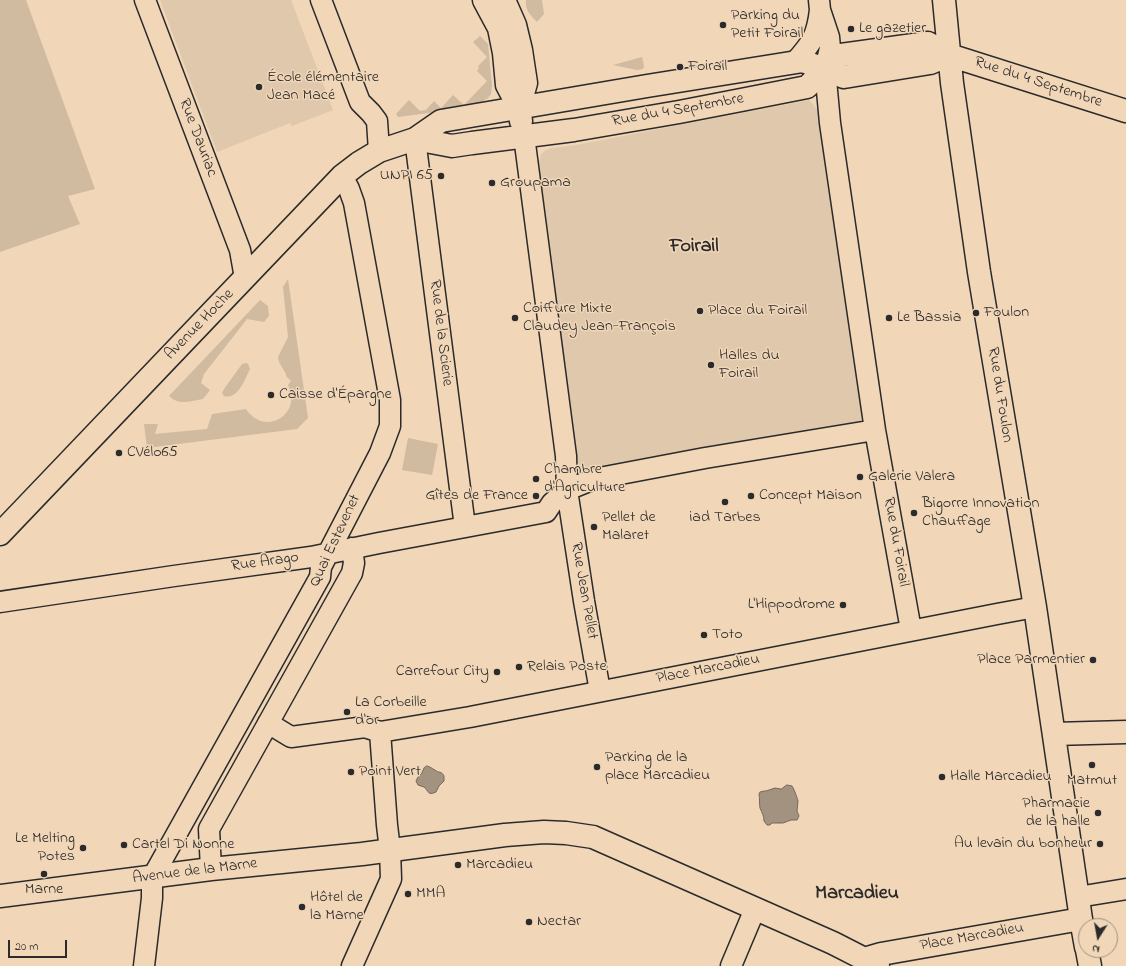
<!DOCTYPE html>
<html>
<head>
<meta charset="utf-8">
<style>
  body { margin:0 }
  #map { position:relative; width:1126px; height:966px; overflow:hidden; background:#f1d6b8; font-family:"Indie Flower",sans-serif }
  canvas { display:block }
  .north { position:absolute; left:1078px; top:918px; width:40px; height:40px; box-sizing:border-box; background:#f1d6b8; border:1px solid #a29280; border-radius:50%; rotate:191deg; font-size:11px; font-weight:700; line-height:16px; text-align:center; color:#2b2b2b }
  .north::after { content:''; display:block; margin:auto; width:14px; height:18px; background:#2b2b2b; clip-path:polygon(50% 0,100% 100%,50% 72%,0 100%) }
  .scale { position:absolute; left:8px; top:940px; width:59px; height:18px; box-sizing:border-box; border:2px solid #2b2b2b; border-top:0; padding-left:5px; font-size:12px; line-height:14px; white-space:nowrap; color:#2b2b2b; -webkit-text-stroke:3px #f1d6b8; paint-order:stroke }
</style>
</head>
<body>
<div id="map">
<canvas width="1126" height="966"></canvas>
<div class="north">N</div>
<div class="scale">20 m</div>
</div>
<script>
const c = document.querySelector('canvas').getContext('2d');
c.lineJoin = 'round';
function fillPath(path, color) { c.fillStyle = color; c.fill(path, 'evenodd'); }
function stroke(path, color, width, dash) { c.strokeStyle = color; c.lineWidth = width; c.lineCap = dash ? 'butt' : 'round'; c.setLineDash(dash || []); c.stroke(path); }
function write(font, color, halo, rows, align = 'center') {
  c.font = font + ' "Indie Flower",sans-serif'; c.lineWidth = 3; c.setLineDash([]); c.textBaseline = 'middle'; c.strokeStyle = halo; c.fillStyle = color; for (const [text, x, y, turn = 0] of rows) {
    c.save(); c.translate(x, y); c.rotate((+turn || 0) * Math.PI / 180); c.textAlign = isNaN(turn) ? turn : align; if (halo) c.strokeText(text, 0, 0); c.fillText(text, 0, 0); c.restore();
  }
}
fillPath(new Path2D(`
  M160,0h131l42,110 -41,16 -2,-3 -73,29z
  M809,100l9,10 9,24 38,280 -5,7 -7,3 -264,47 -7,-3 -5,-7 -38,-298 2,-9 5,-4 6,-2 24,-3z`), '#e0c8ac');
fillPath(new Path2D(`
  M0,0h26l69,189 -27,7 12,28 -80,28z
  M526,0h16l2,14 -7,8c-7,-7 -12,-12 -11,-22z
  M480,36l8,8 4,42 -1,8 -3,4 -15,9 -75,10 -2,-3 13,-14 11,11 6,-1 8,-9 7,7 12,-13 11,10 23,-24 -10,-10 2,-3 -1,-2 9,-9 -14,-15z
  M642,57l2,9 -1,3 -6,1 -24,-5z
  M288,279l20,139 -11,11 -150,19 -3,-24h14l-3,10 52,-5 5,-15 34,-5c18,28 57,6 42,-24l3,-4 -5,-5v-2l-7,-12 -1,-5 10,-20 -5,-50z
  M260,300l8,6 1,10 -5,6 -17,-3 -43,55 -3,9 9,7 -7,9c-14,2 -23,7 -34,-3z
  M246,363l2,1 2,5c-5,10 -12,31 -26,27l-2,-3 2,-4 18,-25z
  M408,438l30,6 -6,31 -30,-5z`), '#d0baa0');
const water = new Path2D(`
  M427,766c4,1 4,2 8,4 3,3 7,1 9,6v5l-5,5 -3,6c-9,4 -7,-1 -12,-5 -2,-1 -4,-1 -6,-2l-2,-4 2,-4 4,-4 2,-5z
  M787,785l5,1c2,3 5,11 6,15 0,3 -1,7 -1,10 2,5 3,4 0,9h-6l-8,3h-11l-2,2h-3l-3,-4c0,-5 -2,-8 -4,-13 -1,-5 0,-9 -1,-14l1,-2 4,-1h2l9,-3 6,1z`);
fillPath(water, '#a39280');
stroke(water, '#73695e', 1);
const street = new Path2D(`
  M145,0l95,250 5,28
  M321,0l39,102 11,11 6,8 2,30
  M819,0l1,10 9,27 1,11 -5,21 5,54 45,307 36,200
  M795,62c17,-19 22,-26 25,-52
  M524,136l42,320 1,34 17,111 16,90
  M415,139l50,388
  M0,602l174,-26 137,-19 68,-14 167,-31 6,-9 15,-13 27,-11 111,-21 170,-28
  M268,723l23,14 74,-10 15,5
  M211,869l-2,-40 143,-256 2,-10 -2,-15
  M1078,897l48,-8
  M144,966l8,-68v-20l168,-301 1,-10 59,-114 10,-27v-26l-36,-197 -5,-14 -7,-13
  M352,966l39,-87 -1,-29 -3,-25 -7,-93 90,-15 527,-103 38,-7
  M731,966l24,-57`);
const secondary = new Path2D(`
  M484,0l15,28 5,25 3,32 12,23 2,13
  M504,0l11,25 6,25 5,33 -7,25
  M944,0l8,83 27,189 56,335 46,312 5,28
  M415,139l37,7 20,-3 102,-13 105,-18 62,-12 66,-13 18,-18 16,-14 87,-12 21,12 177,56
  M0,534l342,-358 17,-13 20,-12 36,-12 26,-18 206,-35 156,-25 41,16 86,-14 19,-8
  M1054,734l72,-2
  M0,896l211,-27 151,-15 143,-19 39,-3 22,1 27,4 240,106 45,23
  M1087,950l3,16
  M864,959l17,-5 200,-35`);
stroke(street, '#2b2b2b', 23);
stroke(secondary, '#2b2b2b', 25);
stroke(street, '#f1d6b8', 20);
stroke(secondary, '#f1d6b8', 22);
for (const [x, y, r, color] of [
  [723,25,4,"#2b2b2b"],
  [851,29,4,"#2b2b2b"],
  [680,67,4,"#2b2b2b"],
  [259,87,4,"#2b2b2b"],
  [441,176,4,"#2b2b2b"],
  [492,183,4,"#2b2b2b"],
  [700,311,4,"#2b2b2b"],
  [976,313,4,"#2b2b2b"],
  [515,318,4,"#2b2b2b"],
  [889,318,4,"#2b2b2b"],
  [711,365,4,"#2b2b2b"],
  [271,395,4,"#2b2b2b"],
  [119,453,4,"#2b2b2b"],
  [860,477,4,"#2b2b2b"],
  [536,479,4,"#2b2b2b"],
  [536,496,4,"#2b2b2b"],
  [751,496,4,"#2b2b2b"],
  [725,502,4,"#2b2b2b"],
  [914,513,4,"#2b2b2b"],
  [594,527,4,"#2b2b2b"],
  [843,605,4,"#2b2b2b"],
  [704,635,4,"#2b2b2b"],
  [1093,660,4,"#2b2b2b"],
  [519,667,4,"#2b2b2b"],
  [497,672,4,"#2b2b2b"],
  [347,712,4,"#2b2b2b"],
  [1092,765,4,"#2b2b2b"],
  [597,767,4,"#2b2b2b"],
  [351,772,4,"#2b2b2b"],
  [942,777,4,"#2b2b2b"],
  [1098,813,4,"#2b2b2b"],
  [1100,844,4,"#2b2b2b"],
  [124,845,4,"#2b2b2b"],
  [83,848,4,"#2b2b2b"],
  [458,865,4,"#2b2b2b"],
  [44,874,4,"#2b2b2b"],
  [408,894,4,"#2b2b2b"],
  [302,907,4,"#2b2b2b"],
  [529,922,4,"#2b2b2b"]
]) { const dot = new Path2D(); dot.arc(x, y, r, 0, 2 * Math.PI); c.fillStyle = color; c.fill(dot); stroke(dot, '#f1d6b8', 1.5); }
write('16px', '#2b2b2b', '#f1d6b8', [
  ["Parking du",731,16],
  ["Petit Foirail",731,34],
  ["Le gazetier",859,29],
  ["Foirail",688,67],
  ["École élémentaire",267,78],
  ["Jean Macé",267,96],
  ["UNPI 65",433,176,"right"],
  ["Groupama",500,183],
  ["Coiffure Mixte",523,309],
  ["Claudey Jean-François",523,327],
  ["Place du Foirail",708,311],
  ["Foulon",984,313],
  ["Le Bassia",897,318],
  ["Halles du",719,356],
  ["Foirail",719,374],
  ["Caisse d'Épargne",279,395],
  ["CVélo65",127,453],
  ["Chambre",544,470],
  ["d'Agriculture",544,488],
  ["Galerie Valera",868,477],
  ["Gîtes de France",528,496,"right"],
  ["Concept Maison",759,496],
  ["Bigorre Innovation",922,504],
  ["Chauffage",922,522],
  ["Pellet de",602,518],
  ["Malaret",602,536],
  ["iad Tarbes",725,518,"center"],
  ["L'Hippodrome",835,605,"right"],
  ["Toto",712,635],
  ["Place Parmentier",1085,660,"right"],
  ["Relais Poste",527,667],
  ["Carrefour City",489,672,"right"],
  ["La Corbeille",355,703],
  ["d'or",355,721],
  ["Parking de la",605,758],
  ["place Marcadieu",605,776],
  ["Point Vert",359,772],
  ["Halle Marcadieu",950,777],
  ["Matmut",1092,781,"center"],
  ["Pharmacie",1090,804,"right"],
  ["de la halle",1090,822,"right"],
  ["Le Melting",75,839,"right"],
  ["Potes",75,857,"right"],
  ["Au levain du bonheur",1092,844,"right"],
  ["Cartel Di Nonne",132,845],
  ["Marcadieu",466,865],
  ["Marne",44,890,"center"],
  ["MMA",416,894],
  ["Hôtel de",310,898],
  ["la Marne",310,916],
  ["Nectar",537,922]
], 'left');
write('16px', '#2b2b2b', '#f1d6b8', [
  ["Rue du 4 Septembre",1038,83,18],
  ["Rue du 4 Septembre",678,111,-10],
  ["Rue Dauriac",197,138,69],
  ["Avenue Hoche",200,325,-46],
  ["Rue de la Scierie",440,333,83],
  ["Rue du Foulon",999,395,81],
  ["Quai Estevenet",336,541,-65],
  ["Rue du Foirail",895,542,80],
  ["Rue Arago",265,563,-8],
  ["Rue Jean Pellet",583,591,80],
  ["Place Marcadieu",708,670,-11],
  ["Avenue de la Marne",195,872,-7],
  ["Place Marcadieu",972,938,-10]
]);
write('bold 20px', '#2b2b2b', '#f1d6b8', [
  ["Foirail",694,248],
  ["Marcadieu",857,895]
]);
</script>
</body>
</html>
